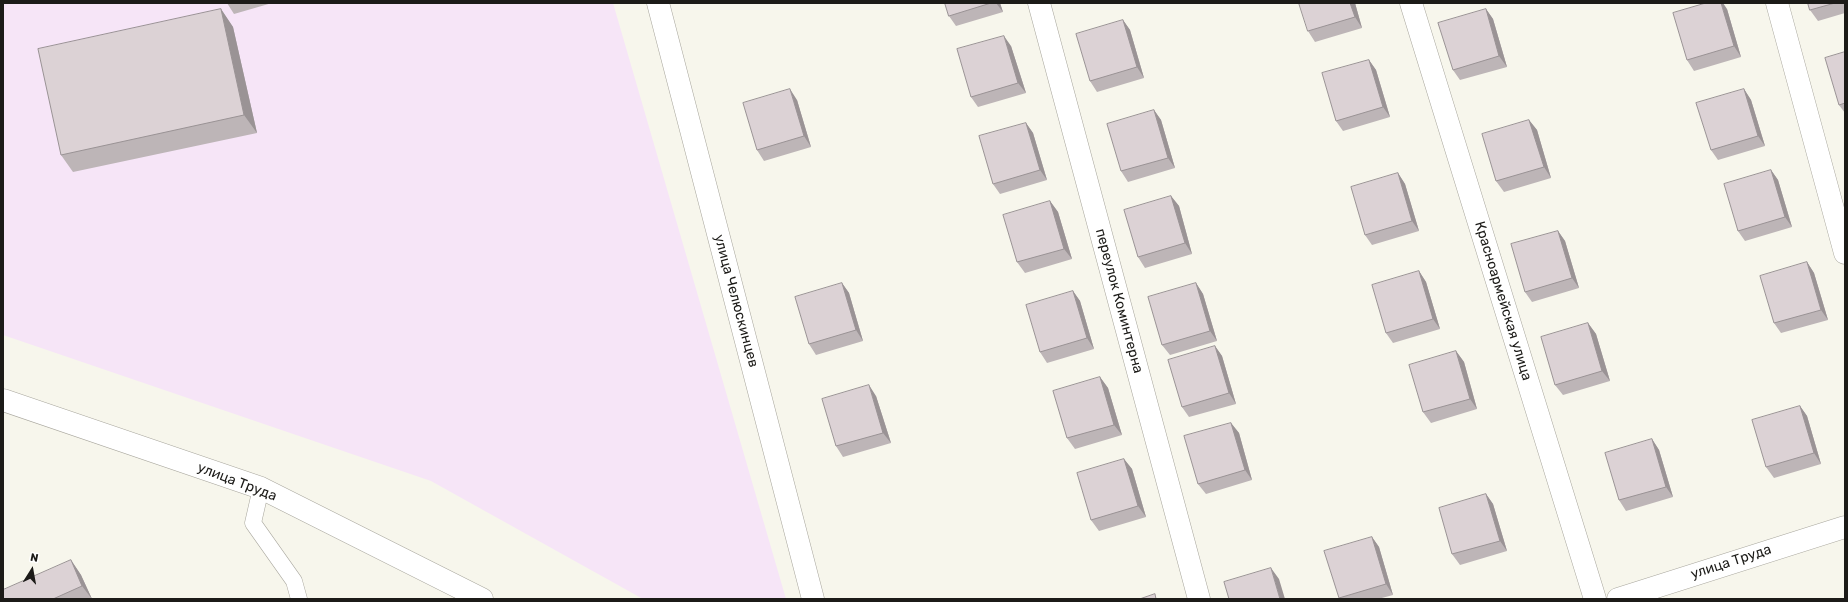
<!DOCTYPE html>
<html>
<head>
<meta charset="utf-8">
<style>
  body { margin:0 }
  #map { position:relative; width:1848px; height:602px; overflow:hidden; background:#f7f6ec; font-family:Rubik,sans-serif }
  canvas { display:block }
  .frame { position:absolute; inset:0; border:4px solid #1c1b18; pointer-events:none }
  .north { position:absolute; left:12px; top:550px; width:40px; height:40px; -webkit-text-stroke:3px #fff; paint-order:stroke; rotate:11deg; font-size:11px; font-weight:700; line-height:16px; text-align:center; color:#1c1b18 }
  .north::after { content:''; display:block; margin:auto; width:14px; height:18px; background:#1c1b18; clip-path:polygon(50% 0,100% 100%,50% 72%,0 100%) }
</style>
</head>
<body>
<div id="map">
<canvas width="1848" height="602"></canvas>
<div class="frame"></div>
<div class="north">N</div>
</div>
<script>
const c = document.querySelector('canvas').getContext('2d');
c.lineJoin = 'round';
function fillPath(path, color) { c.fillStyle = color; c.fill(path, 'evenodd'); }
function stroke(path, color, width, dash) { c.strokeStyle = color; c.lineWidth = width; c.lineCap = dash ? 'butt' : 'round'; c.setLineDash(dash || []); c.stroke(path); }
function write(font, color, halo, rows, align = 'center') {
  c.font = font + ' Rubik,sans-serif'; c.lineWidth = 3; c.setLineDash([]); c.textBaseline = 'middle'; c.strokeStyle = halo; c.fillStyle = color; for (const [text, x, y, turn = 0] of rows) {
    c.save(); c.translate(x, y); c.rotate((+turn || 0) * Math.PI / 180); c.textAlign = isNaN(turn) ? turn : align; if (halo) c.strokeText(text, 0, 0); c.fillText(text, 0, 0); c.restore();
  }
}
fillPath(new Path2D(`
  M3,3h610l173,596h-143l-212,-118 -428,-146z`), '#f6e5f7');
const service = new Path2D(`
  M261,488l-8,35 41,58 5,18`);
const minor = new Path2D(`
  M1039,3l160,596
  M1411,3l184,596
  M1777,3l68,250
  M3,400l258,88 221,111`);
const tertiary = new Path2D(`
  M658,3l155,596
  M1618,599l227,-72`);
stroke(service, '#a9a79e', 17);
stroke(minor, '#a9a79e', 23);
stroke(tertiary, '#a9a79e', 23);
stroke(service, '#fff', 16);
stroke(minor, '#fff', 22);
stroke(tertiary, '#fff', 22);
fillPath(new Path2D(`
  M227,3h45l-38,11z
  M945,3h55l3,9 -47,14 -7,-10z
  M1355,3l7,25 -47,14 -7,-11z
  M1808,3h37v10l-27,8 -8,-11z
  M221,9l12,18 24,106 -184,39 -12,-17z
  M1486,9l7,10 14,48 -47,13 -7,-10z
  M1727,9l14,48 -47,14 -7,-11z
  M1123,20l7,10 14,48 -47,14 -7,-11z
  M1011,46l15,47 -48,14 -7,-10z
  M1845,52v61l-6,-8z
  M1369,60l7,10 14,47 -47,14 -7,-10z
  M1744,89l7,11 14,46 -47,14 -7,-10z
  M797,100l14,47 -47,14 -7,-11z
  M1154,110l7,10 14,48 -47,14 -7,-11z
  M1529,120l8,10 14,48 -47,14 -8,-11z
  M1026,123l7,10 14,47 -47,14 -7,-10z
  M1771,170l7,10 14,47 -47,14 -7,-10z
  M1398,173l7,11 14,47 -47,14 -7,-10z
  M1171,196l8,10 13,48 -47,14 -7,-11z
  M1050,201l8,11 14,47 -47,14 -8,-11z
  M1558,231l7,10 14,47 -47,14 -7,-10z
  M1807,262l7,11 14,47 -47,13 -7,-10z
  M1419,271l7,11 14,47 -47,14 -7,-10z
  M842,283l7,10 14,48 -47,14 -7,-11z
  M1196,283l7,11 14,47 -47,14 -8,-10z
  M1073,291l7,10 14,48 -47,14 -7,-11z
  M1588,323l8,11 14,47 -47,14 -8,-10z
  M1215,346l7,10 14,48 -47,13 -7,-10z
  M1456,351l8,11 13,47 -46,14 -8,-11z
  M1100,377l8,11 14,47 -47,14 -8,-11z
  M876,396l15,47 -48,14 -7,-11z
  M1800,406l7,10 14,48 -47,14 -8,-11z
  M1231,423l8,10 13,47 -46,14 -8,-10z
  M1652,439l7,11 14,47 -47,14 -7,-11z
  M1124,459l8,10 14,48 -47,14 -8,-11z
  M1486,494l7,10 14,47 -47,14 -8,-11z
  M1372,537l7,10 14,48 -15,4h-39v-1z
  M71,560l10,15 11,24h-89z`), '#bdb5b7');
fillPath(new Path2D(`
  M996,3h4l3,9z
  M1350,3h5l7,25 -7,-11z
  M1721,3h2l4,6 14,48 -7,-11z
  M221,9l12,18 24,106 -13,-18z
  M1486,9l7,10 14,48 -8,-11z
  M1123,20l7,10 14,48 -7,-11z
  M1004,36l7,10 15,47 -8,-10z
  M1369,60l7,10 14,47 -7,-10z
  M790,89l7,11 14,47 -7,-11z
  M1744,89l7,11 14,46 -7,-10z
  M1154,110l7,10 14,48 -7,-10z
  M1529,120l8,10 14,48 -7,-11z
  M1026,123l7,10 14,47 -7,-10z
  M1771,170l7,10 14,47 -7,-10z
  M1398,173l7,11 14,47 -7,-10z
  M1171,196l8,10 13,48 -7,-11z
  M1050,201l8,11 14,47 -8,-10z
  M1558,231l7,10 14,47 -7,-10z
  M1807,262l7,11 14,47 -7,-10z
  M1419,271l7,11 14,47 -7,-10z
  M842,283l7,10 14,48 -7,-11z
  M1196,283l7,11 14,47 -7,-10z
  M1073,291l7,10 14,48 -7,-11z
  M1588,323l8,11 14,47 -8,-10z
  M1215,346l7,10 14,48 -7,-11z
  M1456,351l8,11 13,47 -7,-10z
  M1100,377l8,11 14,47 -8,-10z
  M869,385l7,11 15,47 -8,-10z
  M1800,406l7,10 14,48 -7,-11z
  M1231,423l8,10 13,47 -7,-10z
  M1652,439l7,11 14,47 -7,-10z
  M1124,459l8,10 14,48 -8,-11z
  M1486,494l7,10 14,47 -7,-10z
  M1372,537l7,10 14,48 -7,-11z
  M71,560l10,15 11,24 -10,-13z
  M1271,568l8,11 6,20h-5z`), '#9a9395');
const building = new Path2D(`
  M945,3h46l-42,13z
  M1299,3h51l5,14 -47,14z
  M1706,3h15l13,43 -47,14 -14,-47z
  M1808,3h27l-25,7z
  M221,9l23,106 -183,40 -23,-106z
  M1486,9l13,47 -46,14 -15,-47z
  M1123,20l14,47 -47,14 -14,-47z
  M1004,36l14,47 -47,14 -14,-48z
  M1845,52v51l-6,2 -14,-47z
  M1369,60l14,47 -47,14 -14,-48z
  M790,89l14,47 -47,14 -14,-47z
  M1744,89l14,47 -47,14 -15,-47z
  M1154,110l14,48 -47,13 -14,-47z
  M1529,120l15,47 -48,14 -14,-47z
  M1026,123l14,47 -47,14 -14,-48z
  M1771,170l14,47 -47,14 -14,-47z
  M1398,173l14,48 -47,14 -14,-48z
  M1171,196l14,47 -47,14 -14,-47z
  M1050,201l14,48 -47,13 -14,-47z
  M1558,231l14,47 -47,14 -14,-48z
  M1807,262l14,48 -47,13 -14,-47z
  M1419,271l14,48 -47,14 -14,-48z
  M842,283l14,47 -47,14 -14,-47z
  M1196,283l14,48 -48,14 -14,-48z
  M1073,291l14,47 -47,14 -14,-47z
  M1588,323l14,48 -47,14 -14,-48z
  M1215,346l14,47 -47,14 -14,-47z
  M1456,351l14,48 -47,13 -14,-47z
  M1100,377l14,48 -47,13 -14,-47z
  M869,385l14,48 -47,13 -14,-47z
  M1800,406l14,47 -48,14 -14,-47z
  M1231,423l14,47 -47,14 -14,-48z
  M1652,439l14,48 -47,13 -14,-47z
  M1124,459l14,47 -47,14 -14,-47z
  M1486,494l14,47 -48,13 -13,-46z
  M1372,537l14,47 -47,14 -15,-47z
  M71,560l11,26 -29,13h-50v-9z
  M1271,568l9,31h-51l-5,-17z
  M1155,594l1,5h-16z`);
fillPath(building, '#dcd2d5');
stroke(building, '#9a9395', 1);
write('14px', '#1c1b18', '#fff', [
  ["улица Челюскинцев",736,301,75],
  ["переулок Коминтерна",1119,301,75],
  ["Красноармейская улица",1503,301,73],
  ["улица Труда",237,482,21],
  ["улица Труда",1731,562,-18]
]);
</script>
</body>
</html>
